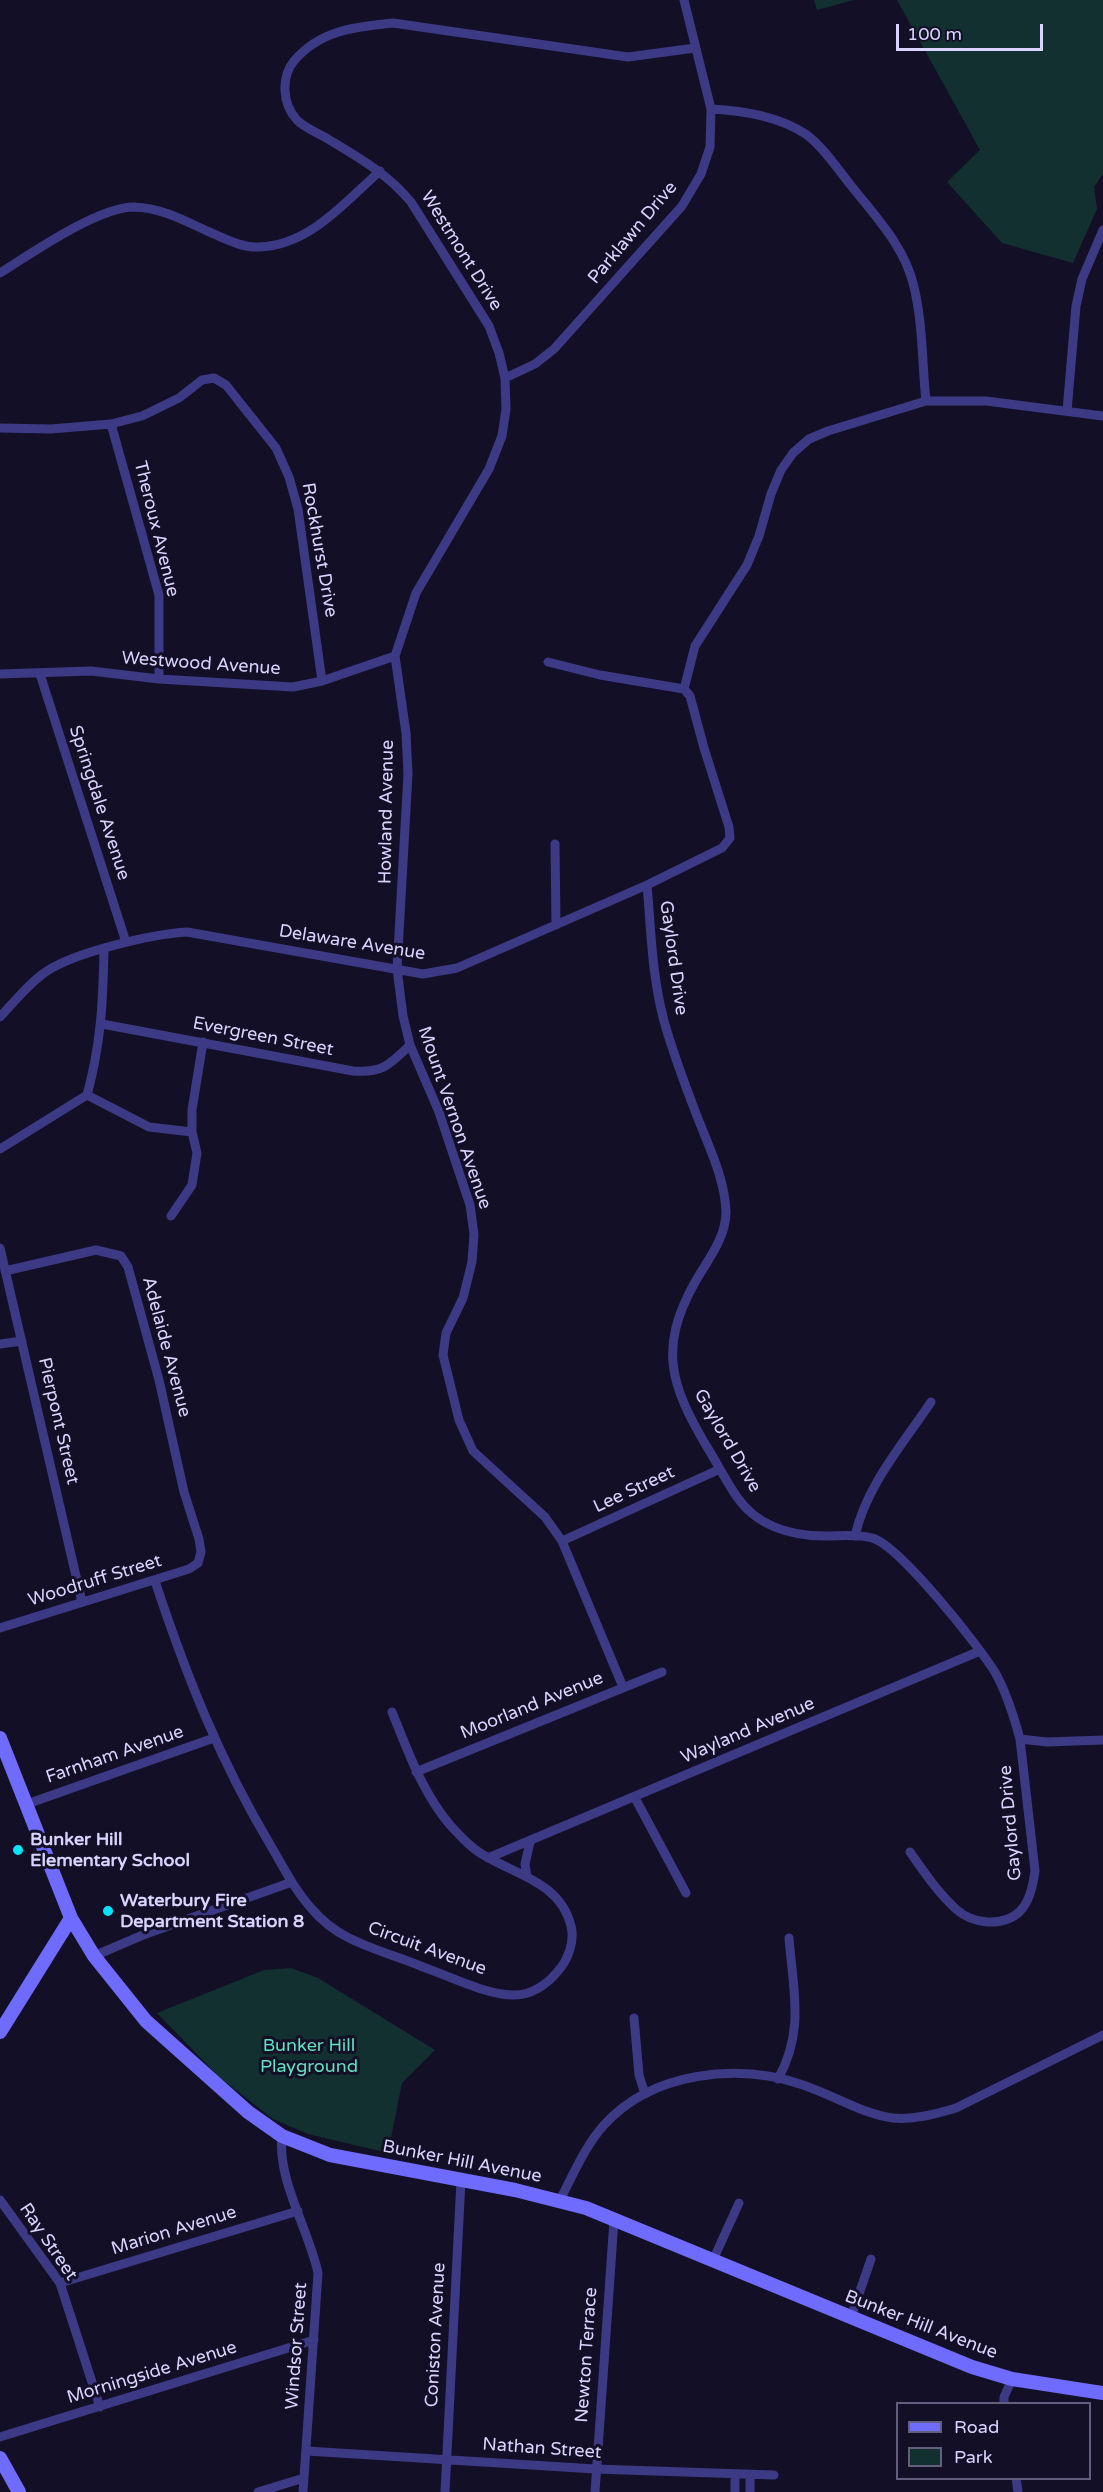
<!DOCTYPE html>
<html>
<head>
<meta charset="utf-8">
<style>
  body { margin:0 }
  #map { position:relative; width:1103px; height:2492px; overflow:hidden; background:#130f26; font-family:"Varela Round",sans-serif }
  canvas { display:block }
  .legend { position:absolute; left:896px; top:2402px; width:195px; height:78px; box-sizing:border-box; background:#130f26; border:2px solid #625e7d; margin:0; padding:8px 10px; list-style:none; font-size:18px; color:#d9d4ff }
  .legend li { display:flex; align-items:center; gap:12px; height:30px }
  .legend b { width:30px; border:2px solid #625e7d }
  .scale { position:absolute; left:896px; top:24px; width:147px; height:27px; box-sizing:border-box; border:3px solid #d9d4ff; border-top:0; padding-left:8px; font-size:18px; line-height:21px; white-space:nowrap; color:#d9d4ff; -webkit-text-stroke:4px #130f26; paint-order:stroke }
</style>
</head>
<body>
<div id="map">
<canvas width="1103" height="2492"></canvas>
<ul class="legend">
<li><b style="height:8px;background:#6f6bff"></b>Road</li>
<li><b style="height:16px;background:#12302f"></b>Park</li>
</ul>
<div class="scale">100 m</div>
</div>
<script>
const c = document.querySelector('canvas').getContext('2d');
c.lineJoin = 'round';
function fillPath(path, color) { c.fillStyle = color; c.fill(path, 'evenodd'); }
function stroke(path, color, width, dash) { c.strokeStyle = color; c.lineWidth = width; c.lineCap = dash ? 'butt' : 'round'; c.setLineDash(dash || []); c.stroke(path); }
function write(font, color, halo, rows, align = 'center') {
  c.font = font + ' "Varela Round",sans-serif'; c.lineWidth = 6; c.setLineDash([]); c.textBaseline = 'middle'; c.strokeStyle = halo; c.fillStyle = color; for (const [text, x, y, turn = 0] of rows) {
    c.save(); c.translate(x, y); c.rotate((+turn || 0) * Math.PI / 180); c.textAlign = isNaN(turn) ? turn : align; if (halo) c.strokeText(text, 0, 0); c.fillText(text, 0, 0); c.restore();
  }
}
fillPath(new Path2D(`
  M814,0h40l-37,10z
  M897,0h206v174l-9,13 3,22 -24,54 -71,-20 -55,-61 33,-32z
  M291,1968l27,10 117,72 -33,33 -14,70 -80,-19 -35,-15 -55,-43 -61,-63 107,-43z`), '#12302f');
stroke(new Path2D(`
  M711,109c33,2 68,7 96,26 17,13 29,32 42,48 25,32 56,63 65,104 9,37 8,77 12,114
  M0,273c32,-20 98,-66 134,-66 27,1 49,13 73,24 17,7 34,17 52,16 50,-1 86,-45 121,-76
  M505,378l30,-14 19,-15 128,-143 19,-32 9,-27 1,-38 -27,-109
  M1067,411l9,-105 6,-27 21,-49
  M111,424l48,171v84
  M0,428l51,1 60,-5 31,-8 37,-18 23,-18 12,-2 12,7 50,63 13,29 9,32 24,172
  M0,674l91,-3 68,8 134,8 29,-6 73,-25
  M40,674l86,268
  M684,689l11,-43 52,-81 12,-29 12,-42 10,-24 12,-17 16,-14 19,-8 98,-30h60l117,15
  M555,844l1,81
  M647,885c4,45 5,92 17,136 9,32 21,64 33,95 12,31 28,63 29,96 0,27 -20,50 -32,72 -36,65 -23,102 13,163 10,16 19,34 30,50 20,29 54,39 88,39 16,0 32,-2 47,2 26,6 109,110 124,136 11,20 18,43 24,65l15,132c-4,30 -13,52 -48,51 -11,-1 -21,-4 -30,-12 -19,-17 -33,-38 -47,-58
  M0,1017c15,-16 29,-34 47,-46 29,-19 105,-37 140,-39l236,42 34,-6 190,-83 75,-37 8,-10 -1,-11 -25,-79 -14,-52 -6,-7 -84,-14 -52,-13
  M102,1024l251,47c30,2 36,-6 57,-26
  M87,1095c14,-51 16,-93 17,-146
  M0,1149l87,-54 62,32 43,5
  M171,1216l21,-31 5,-32 -5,-21v-22l11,-68
  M0,1248l82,354
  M0,1344l22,-3
  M855,1536c11,-50 48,-92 76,-134
  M562,1541l158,-72
  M155,1581c31,94 65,180 116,265 12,21 24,44 40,62 10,12 24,23 38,30 24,12 50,19 74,29 26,9 61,27 89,28 18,1 35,-10 46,-24 10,-11 17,-30 13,-45 -10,-42 -51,-50 -84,-69 -14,-7 -26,-20 -37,-32 -28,-33 -42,-74 -58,-113
  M0,1628l189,-59 9,-6 3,-11 -2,-13 -15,-47 -25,-112 -31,-113 -7,-11 -25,-6 -91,21
  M623,1687l-61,-146 -17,-24 -72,-66 -14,-31 -16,-65 3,-22 17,-35 9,-36 2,-28 -4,-29 -31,-93 -29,-67 -7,-29 -6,-47 11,-195 -2,-41 -11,-77 21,-63 73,-124 13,-33 4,-27 -1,-31 -6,-25 -10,-27 -78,-124c-23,-28 -53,-45 -83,-63 -9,-6 -24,-11 -31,-19 -15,-16 -16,-43 -3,-59 26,-31 61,-34 99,-38l235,34 67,-9
  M1020,1739l27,3 56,-2
  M416,1772l246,-100
  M635,1798l51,95
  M27,1804l187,-66
  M488,1858l492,-207
  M527,1877l-2,-13 5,-22
  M94,1956l49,-21 149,-53
  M634,2018l5,57 6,19
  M778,2079c27,-48 15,-90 11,-141
  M282,2136c-5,44 27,94 36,137l-15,219
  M0,2200l60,83 40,124
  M560,2200c13,-25 25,-54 44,-75 48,-53 134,-63 199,-40 30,10 59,29 90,33 21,2 43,-4 63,-10l147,-73
  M713,2260l26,-57
  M60,2283l238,-72
  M851,2317l20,-58
  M1004,2404v-7l8,-18
  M0,2437l314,-97
  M307,2451l288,18 179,6
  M1016,2478l2,14
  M258,2492l46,-14
  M445,2492l16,-312
  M595,2492l19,-272
  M735,2492v-17
  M750,2492v-17`), '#3d3a85', 9);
stroke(new Path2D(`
  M0,1738l71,180 23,38 52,65 102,91 34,24 48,19 185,35 71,18 386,159 40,12 91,14
  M0,2032l71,-114
  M0,2458l19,34`), '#6f6bff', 14);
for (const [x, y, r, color] of [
  [18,1850,6,"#00e5ff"],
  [108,1911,6,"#00e5ff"]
]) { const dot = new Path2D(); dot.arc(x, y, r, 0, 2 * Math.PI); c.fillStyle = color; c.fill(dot); stroke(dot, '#130f26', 2); }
write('18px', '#d9d4ff', '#130f26', [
  ["Parklawn Drive",633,233,-50],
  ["Westmont Drive",461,251,58],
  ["Theroux Avenue",156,529,76],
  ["Rockhurst Drive",319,550,80],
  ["Westwood Avenue",201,664,4],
  ["Springdale Avenue",99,803,72],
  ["Howland Avenue",387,812,-89],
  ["Delaware Avenue",352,943,9],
  ["Gaylord Drive",673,958,82],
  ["Evergreen Street",263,1037,11],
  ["Mount Vernon Avenue",454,1118,71],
  ["Adelaide Avenue",166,1347,75],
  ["Pierpont Street",58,1421,77],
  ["Gaylord Drive",727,1441,60],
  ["Lee Street",634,1490,-25],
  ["Woodruff Street",95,1581,-17],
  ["Moorland Avenue",532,1706,-22],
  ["Wayland Avenue",748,1731,-23],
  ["Farnham Avenue",115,1755,-19],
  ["Gaylord Drive",1011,1823,-95],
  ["Circuit Avenue",427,1949,20],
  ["Bunker Hill Avenue",462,2162,11],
  ["Marion Avenue",174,2231,-17],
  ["Ray Street",48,2242,56],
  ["Bunker Hill Avenue",921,2325,21],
  ["Coniston Avenue",436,2335,-87],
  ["Windsor Street",297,2346,-86],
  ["Newton Terrace",587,2355,-86],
  ["Morningside Avenue",152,2373,-17],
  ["Nathan Street",542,2449,4]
]);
write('bold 18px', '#d9d4ff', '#130f26', [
  ["Bunker Hill",30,1840],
  ["Elementary School",30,1861],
  ["Waterbury Fire",120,1901],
  ["Department Station 8",120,1922]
], 'left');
write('18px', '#5fe0c0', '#130f26', [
  ["Bunker Hill",309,2046],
  ["Playground",309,2067]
]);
</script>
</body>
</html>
